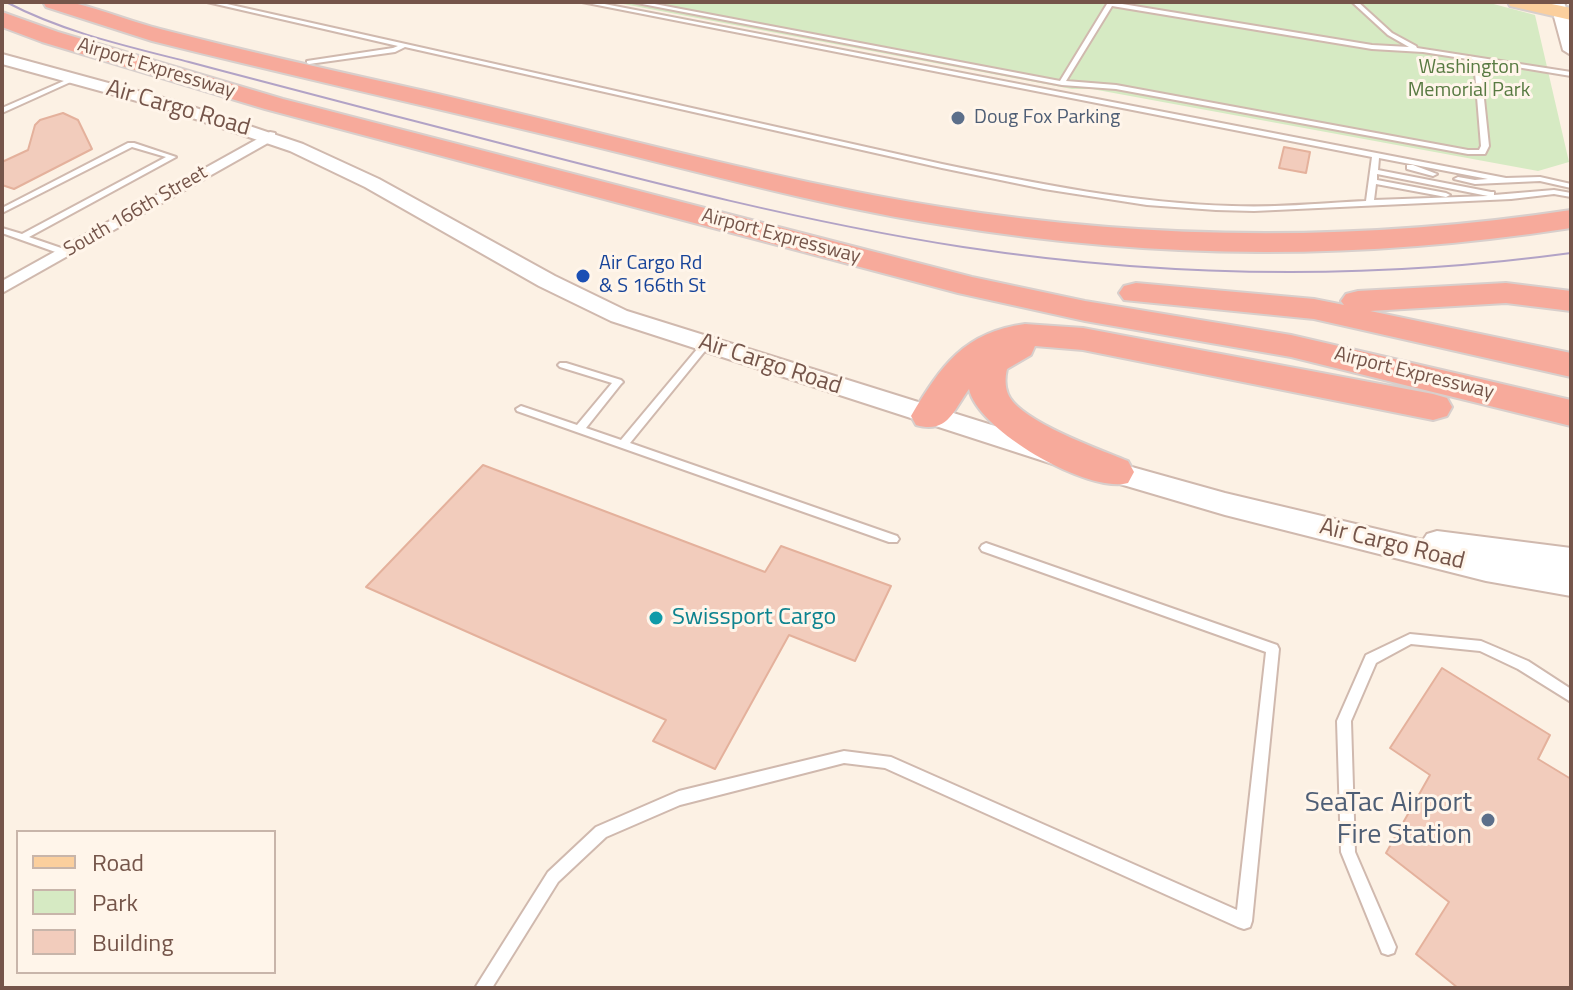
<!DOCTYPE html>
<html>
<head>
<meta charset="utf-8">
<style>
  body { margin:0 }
  #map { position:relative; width:1573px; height:990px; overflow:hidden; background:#fcf1e4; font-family:"Titillium Web",sans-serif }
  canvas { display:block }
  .frame { position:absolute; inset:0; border:4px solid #75554a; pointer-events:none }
  .legend { position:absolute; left:16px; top:830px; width:260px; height:144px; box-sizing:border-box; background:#fff5ea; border:2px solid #c8b5aa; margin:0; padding:10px 14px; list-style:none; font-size:24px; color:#75554a }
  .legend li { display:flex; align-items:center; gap:16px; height:40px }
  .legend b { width:40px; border:2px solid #c8b5aa }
</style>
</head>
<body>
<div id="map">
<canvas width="1573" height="990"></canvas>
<div class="frame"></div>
<ul class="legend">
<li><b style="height:10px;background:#fbcf9d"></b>Road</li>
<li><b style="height:22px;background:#d6eac3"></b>Park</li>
<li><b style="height:22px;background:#f2ccbc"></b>Building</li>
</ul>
</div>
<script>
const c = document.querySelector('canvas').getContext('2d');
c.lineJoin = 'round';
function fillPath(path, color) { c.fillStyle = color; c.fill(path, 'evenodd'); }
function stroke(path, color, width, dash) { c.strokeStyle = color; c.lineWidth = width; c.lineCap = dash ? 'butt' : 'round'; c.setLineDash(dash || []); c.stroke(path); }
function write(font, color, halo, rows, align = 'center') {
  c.font = font + ' "Titillium Web",sans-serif'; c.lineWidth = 6; c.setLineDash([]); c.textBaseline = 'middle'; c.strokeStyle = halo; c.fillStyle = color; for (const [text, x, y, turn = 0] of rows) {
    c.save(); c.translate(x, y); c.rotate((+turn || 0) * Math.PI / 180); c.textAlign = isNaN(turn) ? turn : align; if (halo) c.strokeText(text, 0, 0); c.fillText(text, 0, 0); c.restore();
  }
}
fillPath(new Path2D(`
  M613,2h873l49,13 34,147 -31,9 -446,-82h-20z`), '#d6eac3');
const building = new Path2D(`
  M63,113l15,7 14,29 -78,40 -12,-4v-23l26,-12 7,-25 5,-5z
  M1284,147l26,5 -4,21 -27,-5z
  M483,465l282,107 16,-26 110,40 -36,75 -66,-26 -74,134 -62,-28 13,-21 -300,-133z
  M1442,668l108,67 -12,24 33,20v209h-113l-42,-34 33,-52 -63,-49 44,-78 -40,-27z`);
fillPath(building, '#f2ccbc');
stroke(building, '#e4b19c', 2);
const service = new Path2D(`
  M207,2h11l724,162c96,20 192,39 290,42 45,2 90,-3 134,-5l6,-44 -790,-155h12l912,176 34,-1 31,7v4l-31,-7 -65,3 -21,-5 4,-2 17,3 13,-1 -109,-21 -1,12 113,22h3v3l60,-5 17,3v4l-17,-3 -43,5 -257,12 -38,-1 -69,-5 -103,-16 -102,-21 -537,-121 -10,5 -86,12 -2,-1v-2l86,-13 5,-2zM1377,174l111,22 -114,4 2,-16 70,13 4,-2 -4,-2 -69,-13z
  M632,2h12l416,79 47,-77 3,-2 262,43 37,2 -21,-12 -36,-33h6l34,31 24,13 1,2 154,24v4l-91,-15 9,85 -4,8h-17l-352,-65 -54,-4zM1112,6l260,43 51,3 51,8 7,86 -2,4h-11l-352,-65 -50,-4z
  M73,77l2,1v2l-73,33v-5z
  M128,143h6l42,14 -147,80 38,13v4h-6l-59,-21v-5l20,6 144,-77 -34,-10 -130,66v-5z
  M1407,165h6l24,9 -4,2 -26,-7z
  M706,341l3,1v4l-79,97 267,93 2,3 -2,3h-8l-372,-131 -1,-2 5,-3 56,19 35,-42 -52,-16 -2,-2 2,-2h6l55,17 2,2 -2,2 -35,44 35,12 82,-98z
  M986,543l291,102 2,4 -27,272 -2,6 -6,2 -6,-2 -353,-159 -41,-5 -164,42 -74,32 -48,45 -66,106h-17l73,-116 48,-45 83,-36 165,-40 47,6 346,153 29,-258 -284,-101 -2,-3 2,-3z
  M1410,634l71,7 47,20 43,28v13l-53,-33 -38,-18 -69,-7 -35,19 -25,58 4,131 41,95 -2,6 -6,2 -6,-2 -41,-101 -4,-131 29,-66z`);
const minor = new Path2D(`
  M270,132l5,1v6l-273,154v-12z`);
const tertiary = new Path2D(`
  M1550,2h14l7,22v31l-8,-5z
  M2,54l176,48 125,42 76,35 176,97 72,35 435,136 4,7 -4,7 -9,3 -442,-143 -72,-35 -174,-99 -75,-36 -124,-42 -164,-45z
  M1096,457l129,36 198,47 4,-6 10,-3 134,17v48l-85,-15 -261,-66 -139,-41 -4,-7 4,-7z`);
const primary = new Path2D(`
  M1508,2h34l29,6v12l-61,-14z`);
const motorway = new Path2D(`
  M43,2c10,0 22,-2 31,1 30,7 60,20 90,27 81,21 162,39 243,57 178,40 354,91 534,120 212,34 418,35 630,3v18c-214,33 -414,32 -628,-3 -134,-21 -264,-59 -396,-90 -132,-32 -264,-61 -395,-94l-106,-34z
  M2,12l56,20 225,67 689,178 113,24 206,34 280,65v26l-280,-69 -206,-36 -127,-28 -693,-184 -223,-67 -40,-15z
  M1136,283l178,16 30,6 -3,-4 5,-7 12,-3 148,-8 65,8v20l-65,-8 -136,8 201,42v24l-257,-58 -190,-19 -5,-7 5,-7z
  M1025,324l58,4 350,66 14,4 5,9 -5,9 -14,4 -350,-70 -48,-4 -4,9 -24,14c-2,8 -2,18 1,25 11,27 93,56 120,67l6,11 -6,11c-39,11 -150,-52 -159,-94 -16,22 -21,45 -53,36l-5,-9c30,-50 53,-84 114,-92z`);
stroke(service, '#d0b9ae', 4);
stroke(minor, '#d0b9ae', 4);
stroke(tertiary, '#d0b9ae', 4);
stroke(primary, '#d8cfcc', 4);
stroke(motorway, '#d8cfcc', 4);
fillPath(service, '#fff');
fillPath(minor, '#fff');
fillPath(tertiary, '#fff');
fillPath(primary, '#fbcf9d');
fillPath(motorway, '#f7aa9b');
stroke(new Path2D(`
  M6,2c57,30 120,44 183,60 67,18 134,35 202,53 189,48 379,102 572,132 204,31 403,34 608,6`), '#b2a3c6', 2);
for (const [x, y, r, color] of [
  [958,118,8,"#5c6f8a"],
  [583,276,8,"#1a4fb4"],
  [656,618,8,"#0f9aa8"],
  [1488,820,8,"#5c6f8a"]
]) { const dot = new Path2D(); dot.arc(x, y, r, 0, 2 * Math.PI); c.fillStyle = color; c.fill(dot); stroke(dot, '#fff5ea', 3); }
write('20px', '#587a42', '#fff5ea', [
  ["Washington",1469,68],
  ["Memorial Park",1469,91]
]);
write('20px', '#75554a', '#fff5ea', [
  ["Airport Expressway",156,69,17],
  ["South 166th Street",136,212,-30],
  ["Airport Expressway",781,237,15],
  ["Airport Expressway",1414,374,14]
]);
write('20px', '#4e5e75', '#fff5ea', [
  ["Doug Fox Parking",974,118]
], 'left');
write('20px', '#164399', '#fff5ea', [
  ["Air Cargo Rd",599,264],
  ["& S 166th St",599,287]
], 'left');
write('24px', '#75554a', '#fff5ea', [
  ["Air Cargo Road",178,109,16],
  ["Air Cargo Road",770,365,18],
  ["Air Cargo Road",1392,545,14]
]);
write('24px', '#0d838f', '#fff5ea', [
  ["Swissport Cargo",672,618]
], 'left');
write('28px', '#4e5e75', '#fff5ea', [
  ["SeaTac Airport",1472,804],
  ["Fire Station",1472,836]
], 'right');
</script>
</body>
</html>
